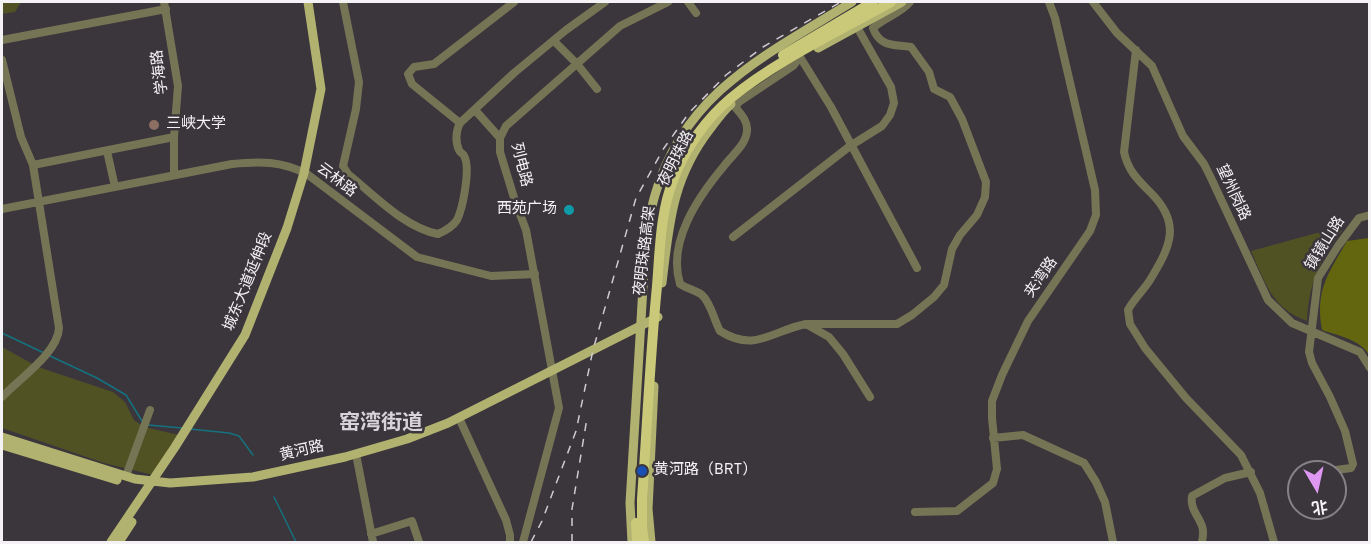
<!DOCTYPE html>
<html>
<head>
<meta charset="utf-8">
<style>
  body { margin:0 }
  #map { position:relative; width:1371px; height:544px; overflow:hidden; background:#3a363c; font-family:Overpass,"Noto Sans SC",sans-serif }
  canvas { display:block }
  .frame { position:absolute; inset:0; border:3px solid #f5f2f6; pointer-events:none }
  .north { position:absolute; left:1287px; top:460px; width:60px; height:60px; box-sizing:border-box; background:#3a363c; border:2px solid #858186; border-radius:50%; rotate:171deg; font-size:16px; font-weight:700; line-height:24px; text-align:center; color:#f5f2f6 }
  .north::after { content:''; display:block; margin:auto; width:21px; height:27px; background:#de98f2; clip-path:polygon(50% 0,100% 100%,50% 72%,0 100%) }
</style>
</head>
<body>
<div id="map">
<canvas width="1371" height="544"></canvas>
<div class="frame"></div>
<div class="north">北</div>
</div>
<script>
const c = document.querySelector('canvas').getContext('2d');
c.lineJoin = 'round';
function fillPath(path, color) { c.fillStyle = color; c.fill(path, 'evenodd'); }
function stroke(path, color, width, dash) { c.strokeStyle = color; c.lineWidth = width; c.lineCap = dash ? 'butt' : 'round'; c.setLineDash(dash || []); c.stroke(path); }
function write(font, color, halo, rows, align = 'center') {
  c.font = font + ' Overpass,"Noto Sans SC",sans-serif'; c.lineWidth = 5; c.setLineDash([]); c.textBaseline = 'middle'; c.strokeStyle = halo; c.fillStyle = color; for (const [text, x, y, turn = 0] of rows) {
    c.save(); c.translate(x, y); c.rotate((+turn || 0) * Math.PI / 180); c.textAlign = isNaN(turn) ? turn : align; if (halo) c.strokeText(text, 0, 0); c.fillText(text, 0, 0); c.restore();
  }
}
fillPath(new Path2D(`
  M2,2h19l-6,10 -13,2z
  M1335,228l7,3c-23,29 -33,53 -35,90 -35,-12 -42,-39 -56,-70z
  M2,347l36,20 75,25 12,10 9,18 10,7 35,8 -26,40 -49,-12 -102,-35z`), '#505224');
fillPath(new Path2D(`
  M1369,238h1l-1,117c-8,-15 -32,-20 -47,-25 -7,-40 6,-56 25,-89z`), '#63660e');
stroke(new Path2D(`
  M2,333l42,20
  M48,355l49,23 29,17 16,26
  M148,425l34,3
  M190,429l39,4 10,3 14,19
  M274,497l22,45`), '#15727f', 1.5);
stroke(new Path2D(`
  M164,2l14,84 -4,51v38
  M343,2l16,80 -3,27 -13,57 5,8c26,21 57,54 90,60 7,-3 15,-8 19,-14 6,-12 13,-50 8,-62 -3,-8 -2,-1 -6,-8 -4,-8 -3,-20 1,-27l54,-50 52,-43 39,-28
  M688,2l8,11
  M1093,2l24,31 35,33 31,70 21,28 7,14 57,122 24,23 68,29 10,16
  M2,40l164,-31
  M554,41l23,23 20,25
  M1136,50l-12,102c4,19 14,28 27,41 31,31 19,54 -1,87 -7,11 -16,19 -22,30l2,14 15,24 41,50 55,57 19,38 14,49
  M2,60l19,77 12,28 141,-28
  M475,110l25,28
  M460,123l-48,-39 -4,-10 6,-7 20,-3 80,-62
  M107,151l8,36
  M2,209l230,-45c28,-3 49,-3 75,10l110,83 74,19 44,-2
  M733,237l117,-91 32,-20 8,-11 4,-12 -3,-16 -34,-60
  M808,324h89l15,-9 22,-18 10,-12 8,-36 8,-14 17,-20 8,-18 1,-15 -24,-63 -12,-22 -16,-8 -5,-17 -18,-25c-16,-3 -31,1 -38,-19 12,-11 27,-14 37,-26
  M2,397c17,-18 56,-44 57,-69l-26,-163
  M870,397l-27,-43 -14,-17 -23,-13c-35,7 -51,29 -86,7 -6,-11 -9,-28 -18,-36 -6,-5 -15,-6 -22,-11 -13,-42 18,-87 44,-118 8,-11 22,-21 23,-35 1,-10 -6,-17 -12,-24l4,-5 54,-36 7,-9 31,50 86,161
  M459,418l47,102 4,15v7
  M993,438l30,-3 61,28 12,19 9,20 8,40
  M356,454l17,88
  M1336,470l15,-2 2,-4 -8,-33 -15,-34 -18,-34 -3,-11 9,-74 20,-32 21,-28 11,-3
  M126,476l24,-66
  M915,512l42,-1 36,-28 4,-14 -5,-51v-17l10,-26 26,-54 62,-90 6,-16 -1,-25 -40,-172 -6,-16
  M371,534l41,-13 7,21
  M523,542l36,-134 -33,-178 -11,-29 -15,-49v-14l6,-12 114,-100 48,-24
  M1202,542c1,-5 2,-11 0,-16 -4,-11 -12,-17 -10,-30l33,-18 26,-6`), '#757556', 8);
stroke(new Path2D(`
  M818,48l84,-46
  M662,283c7,-59 10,-105 48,-154 6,-8 13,-18 21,-25
  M2,437l133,42 35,4 83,-6 92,-20 62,-18 41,-16 210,-106
  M2,445l115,35
  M111,542l64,-95 70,-112 42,-107 17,-55 17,-84 -13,-87
  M119,542l13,-20
  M632,542l-2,-39 15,-249c2,-20 4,-39 10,-59 29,-103 113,-141 197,-193
  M651,542l-3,-33 6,-123`), '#b2b270', 9);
stroke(new Path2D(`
  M531,542l11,-21 34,-90 17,-81 43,-152 28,-50 25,-35 37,-38 37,-28 78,-45
  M572,542v-33l15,-91`), '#cfcbd0', 1.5, [8, 8]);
stroke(new Path2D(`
  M783,55l90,-53
  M636,523l1,19
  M644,542l-2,-14v-29c5,-71 8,-142 15,-213 3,-36 3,-74 17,-108 11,-30 33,-60 57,-80 46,-38 109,-67 160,-96`), '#cac979', 10);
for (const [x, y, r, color] of [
  [154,125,6,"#8d6e63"],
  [569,210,6,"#0f9aa8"],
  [642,471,6,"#1a4fb4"]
]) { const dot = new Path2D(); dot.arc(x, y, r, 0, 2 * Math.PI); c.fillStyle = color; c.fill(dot); stroke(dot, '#3a363c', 2); }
write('15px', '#f5f2f6', '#3a363c', [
  ["学海路",161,72,-97],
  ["夜明珠路",677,159,-63],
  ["列电路",520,165,76],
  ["云林路",336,181,37],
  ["望州岗路",1232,193,65],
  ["镇镜山路",1326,244,-58],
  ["夜明珠路高架",646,251,-83],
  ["夹湾路",1042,278,-55],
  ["城东大道延伸段",249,282,-68],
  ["黄河路",302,452,-13]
]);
write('15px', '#f5f2f6', '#3a363c', [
  ["三峡大学",166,125],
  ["西苑广场",557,210,"right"],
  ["黄河路（BRT）",654,471]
], 'left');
write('bold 21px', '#d8d2db', '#3a363c', [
  ["窑湾街道",381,425]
]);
</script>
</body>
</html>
